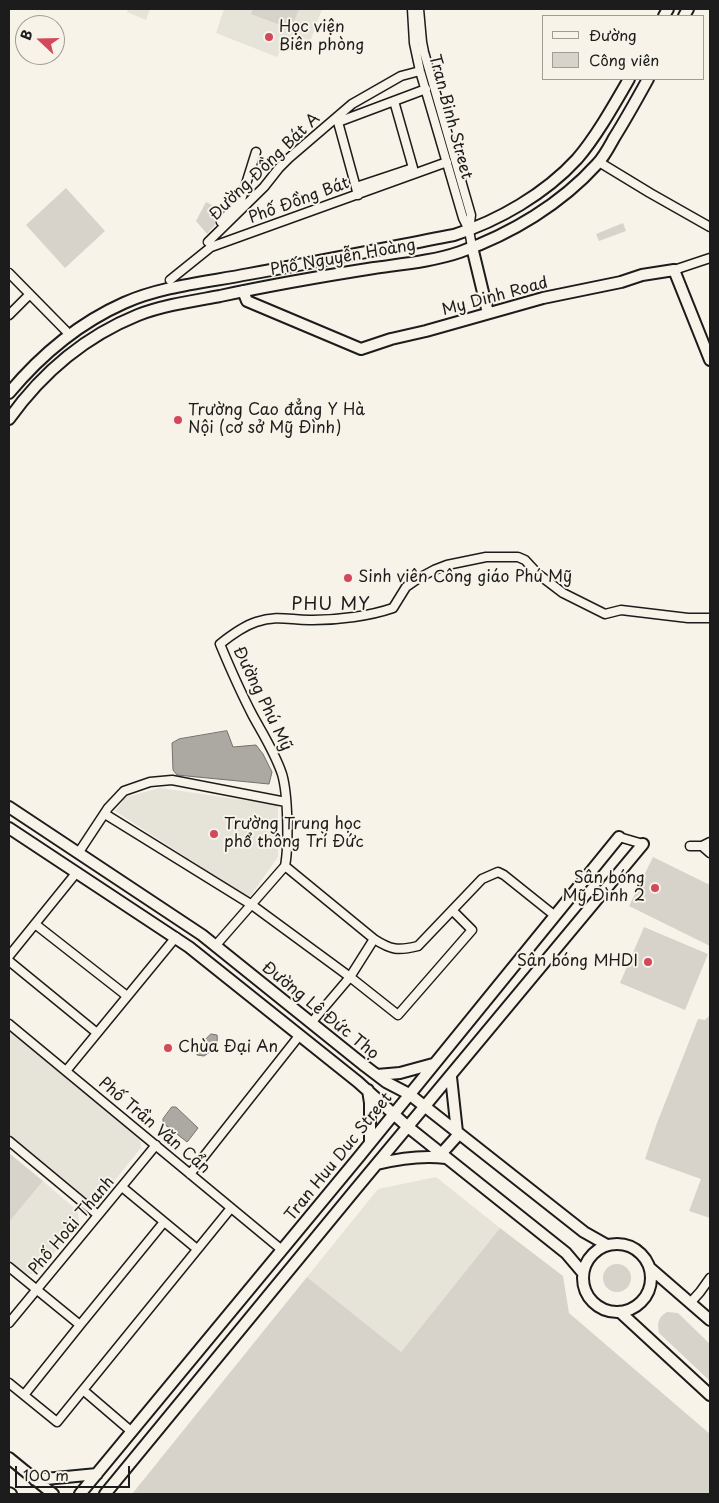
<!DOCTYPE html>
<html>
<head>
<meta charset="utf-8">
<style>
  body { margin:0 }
  #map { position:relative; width:719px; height:1503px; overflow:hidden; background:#f7f3e8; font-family:"Playpen Sans",sans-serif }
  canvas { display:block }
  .frame { position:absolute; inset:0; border:10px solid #1c1c1c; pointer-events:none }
  .legend { position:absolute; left:542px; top:15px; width:162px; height:65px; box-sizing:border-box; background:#f7f3e8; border:1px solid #9f9d96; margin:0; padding:6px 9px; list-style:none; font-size:15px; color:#1c1c1c }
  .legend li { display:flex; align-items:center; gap:10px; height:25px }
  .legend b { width:25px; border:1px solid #9f9d96 }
  .north { position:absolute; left:15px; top:15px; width:50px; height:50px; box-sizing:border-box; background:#f7f3e8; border:1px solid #9f9d96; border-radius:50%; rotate:291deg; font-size:14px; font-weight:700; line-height:20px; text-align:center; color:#1c1c1c }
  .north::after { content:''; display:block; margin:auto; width:18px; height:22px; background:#d1495b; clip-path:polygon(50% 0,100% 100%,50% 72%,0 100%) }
  .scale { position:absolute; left:15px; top:1466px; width:115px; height:22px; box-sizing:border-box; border:2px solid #1c1c1c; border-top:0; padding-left:6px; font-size:15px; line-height:18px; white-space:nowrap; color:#1c1c1c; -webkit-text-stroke:4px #f7f3e8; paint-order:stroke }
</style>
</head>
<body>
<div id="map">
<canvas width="719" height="1503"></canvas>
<div class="frame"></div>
<ul class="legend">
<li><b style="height:6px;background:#f7f3e8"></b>Đường</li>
<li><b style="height:14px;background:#d7d3cb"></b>Công viên</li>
</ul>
<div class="north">B</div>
<div class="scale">100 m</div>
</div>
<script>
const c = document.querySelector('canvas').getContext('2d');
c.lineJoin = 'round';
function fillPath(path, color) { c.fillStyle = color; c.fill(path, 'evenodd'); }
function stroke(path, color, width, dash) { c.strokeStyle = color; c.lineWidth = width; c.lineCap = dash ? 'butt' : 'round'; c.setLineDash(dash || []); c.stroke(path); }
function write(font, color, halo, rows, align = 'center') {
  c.font = font + ' "Playpen Sans",sans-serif'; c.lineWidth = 4; c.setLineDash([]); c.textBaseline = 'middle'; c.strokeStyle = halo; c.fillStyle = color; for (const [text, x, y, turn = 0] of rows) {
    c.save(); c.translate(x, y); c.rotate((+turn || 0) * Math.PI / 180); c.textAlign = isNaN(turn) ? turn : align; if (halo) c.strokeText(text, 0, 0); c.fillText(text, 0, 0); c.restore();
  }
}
fillPath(new Path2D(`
  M128,9h22l-4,11 -19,-8z
  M224,9h98l-12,33 -27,2 -6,13 -61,-24z
  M160,788l118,17v52l-29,41 -134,-87 11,-14z
  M9,1030l131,107 1,11 -43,53h-8l-81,-67z
  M436,1177l64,51 -99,124 -94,-75 71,-88z
  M43,1181l35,30 1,13 -42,49 -11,2 -17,-15v-38z`), '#e6e3d9');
fillPath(new Path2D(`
  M253,9h46l-8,20 -40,-15z
  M66,188l39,43 -40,37 -39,-43z
  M206,202l20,10 -19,22 -11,-13z
  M623,223l3,8 -27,10 -3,-7z
  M653,857l57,28v61l-81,-40z
  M644,927l64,27 -23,56 -65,-27z
  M710,1015v203l-21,-7 12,-32 -56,-20 12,-36 41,-104 7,1z
  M9,1153l34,28 -34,41z
  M500,1228l63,48 6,37 141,121v60h-578l175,-217 94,75z
  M603 1278a14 14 0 1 1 28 0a14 14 0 1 1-28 0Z
  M667,1312l11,1 32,31v37l-51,-48c-2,-10 -1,-16 8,-21z`), '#d7d3cb');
const water = new Path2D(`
  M227,731l6,16 23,-2 7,9 9,18 -3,12 -92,-9 -4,-5 -1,-27 7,-4z
  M211,1034l6,1c2,10 -5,16 -13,21l-7,-1v-6z
  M172,1107h4l22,21 -10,13 -1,1 -24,-19v-4z`);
fillPath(water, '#aca9a2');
stroke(water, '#72716c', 1);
const street = new Path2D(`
  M412,9l2,34 6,28 43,147 6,12 3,17
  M419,9l3,33 2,10 47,163 -2,15
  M599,162l51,31 60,34
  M356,187l57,-19 -19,-67
  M358,195l-20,-73 88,-33
  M221,222l20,-22 15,-48
  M208,242l56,-55 15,-19 10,-10 63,-54 49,-28 19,-5
  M674,270l36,-12
  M9,273l61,62
  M170,280l41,-33 236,-85
  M9,315l20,-20
  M105,814l147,91 98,72 48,38 74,-85 -19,-19
  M619,837l24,7
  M690,846h12l8,-4
  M702,846l8,7
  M79,852l29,-44 16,-17 26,-9 22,-2 114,22
  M285,866l89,73 -24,38 -39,46
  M35,924l92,72
  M374,939c17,11 24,12 44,7l64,-67 16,-7 6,3 50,40
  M216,945l69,-79c4,-21 3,-72 -3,-92 -7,-21 -18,-38 -29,-58 -12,-23 -23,-48 -33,-72 10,-8 24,-18 36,-22 23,-8 36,-1 57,-2 25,0 57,-4 80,-12l13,-21 13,-9 15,-8 13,-5 39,-8h32l7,3 13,14 25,19 42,21 16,-4 67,8h22
  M9,956l68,-84
  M9,961l88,72
  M9,1024l273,226
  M66,1071l110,-134
  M9,1141l89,74
  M190,1174l109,-138
  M122,1187l75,62
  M9,1267l71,58
  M691,1302l9,-10 10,-14
  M9,1323l147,-178
  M9,1383l48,39 174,-214
  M83,1390l49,42
  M24,1395l56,-70 84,-103`);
const secondary = new Path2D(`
  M664,16l4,-7
  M684,16l4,-7
  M472,247l16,66
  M243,291l4,10 114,48 30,-10 35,-8 117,-33 78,-16 21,-7 32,-5 36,90
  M9,393c31,-37 70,-70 115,-90 38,-17 84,-21 125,-29 68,-12 137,-26 205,-39 44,-14 91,-41 123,-76 19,-22 37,-54 52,-80
  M9,419c33,-46 77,-83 129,-104 26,-10 55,-14 82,-19 51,-11 103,-20 154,-28 28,-4 60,-7 86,-16 51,-18 101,-48 137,-88 7,-7 12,-17 17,-26 12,-19 23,-39 34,-59
  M9,807l193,128 163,131 21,16 23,12 175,138 23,13
  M9,828l180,119 169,135 50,45 158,126 17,20
  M377,1075l23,-2 33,-9
  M451,1077l6,55
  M368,1090l2,13v40
  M441,1154l18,-20
  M377,1164c24,-6 45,-9 69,-6
  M583 1278a34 34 0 1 1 68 0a34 34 0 1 1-68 0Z
  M650,1268l60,52
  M620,1312l90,83
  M9,1458l44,36
  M35,1480l62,-6
  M9,1493l2,1
  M80,1494l278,-336 261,-321
  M105,1494l250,-304 288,-346`);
stroke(street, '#1c1c1c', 11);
stroke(secondary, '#1c1c1c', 14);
stroke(street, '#f7f3e8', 8);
stroke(secondary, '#f7f3e8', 10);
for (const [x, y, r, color] of [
  [269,37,5,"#d1495b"],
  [178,420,5,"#d1495b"],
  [348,578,5,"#d1495b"],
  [214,834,5,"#d1495b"],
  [655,888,5,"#d1495b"],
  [648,962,5,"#d1495b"],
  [168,1048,5,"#d1495b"]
]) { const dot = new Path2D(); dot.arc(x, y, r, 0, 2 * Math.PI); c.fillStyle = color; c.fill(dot); stroke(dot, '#f7f3e8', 2); }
write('16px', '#1c1c1c', '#f7f3e8', [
  ["Học viện",279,28],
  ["Biên phòng",279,46],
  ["Trường Cao đẳng Y Hà",188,411],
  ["Nội (cơ sở Mỹ Đình)",188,429],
  ["Sinh viên Công giáo Phú Mỹ",358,578],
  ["Trường Trung học",224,825],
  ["phổ thông Trí Đức",224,843],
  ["Sân bóng",645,879,"right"],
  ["Mỹ Đình 2",645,897,"right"],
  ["Sân bóng MHDI",638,962,"right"],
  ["Chùa Đại An",178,1048]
], 'left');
write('16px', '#1c1c1c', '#f7f3e8', [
  ["Tran Binh Street",450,117,75],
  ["Đường Đồng Bát A",265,167,-44],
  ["Phố Đồng Bát",299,201,-20],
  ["Phố Nguyễn Hoàng",343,258,-10],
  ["My Dinh Road",495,297,-15],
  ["Đường Phú Mỹ",262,699,64],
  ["Đường Lê Đức Thọ",320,1011,39],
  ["Phố Trần Văn Cẩn",154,1126,40],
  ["Tran Huu Duc Street",339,1157,-51],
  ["Phố Hoài Thanh",72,1226,-50]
]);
c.letterSpacing = '1px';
write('18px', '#1c1c1c', '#f7f3e8', [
  ["PHU MY",331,605]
]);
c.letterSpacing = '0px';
</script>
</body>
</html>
